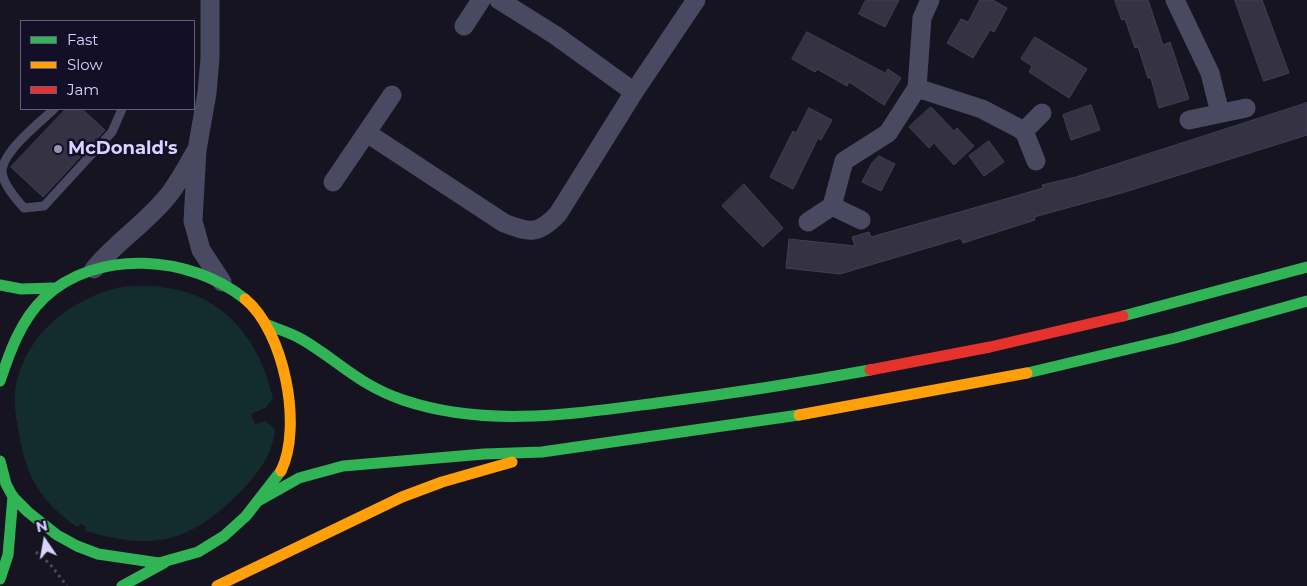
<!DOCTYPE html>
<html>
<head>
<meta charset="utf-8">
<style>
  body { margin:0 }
  #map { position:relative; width:1307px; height:586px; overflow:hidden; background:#161421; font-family:Montserrat,sans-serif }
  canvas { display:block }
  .legend { position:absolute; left:20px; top:20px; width:175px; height:90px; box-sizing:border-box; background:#130f26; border:1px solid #625e7d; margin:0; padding:6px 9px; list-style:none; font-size:15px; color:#d9d4ff }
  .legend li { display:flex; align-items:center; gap:10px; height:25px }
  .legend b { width:25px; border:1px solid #625e7d }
  .north { position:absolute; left:20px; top:516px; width:50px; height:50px; -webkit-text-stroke:4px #130f26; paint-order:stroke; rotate:348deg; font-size:14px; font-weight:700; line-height:20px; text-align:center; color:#d9d4ff }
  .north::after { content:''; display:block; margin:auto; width:18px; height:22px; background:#d9d4ff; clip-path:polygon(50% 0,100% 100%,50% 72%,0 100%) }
</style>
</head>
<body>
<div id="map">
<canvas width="1307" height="586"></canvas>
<ul class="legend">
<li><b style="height:6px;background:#30b455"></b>Fast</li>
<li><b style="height:6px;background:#ff9f0a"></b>Slow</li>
<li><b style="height:6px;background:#e5322d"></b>Jam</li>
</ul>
<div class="north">N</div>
</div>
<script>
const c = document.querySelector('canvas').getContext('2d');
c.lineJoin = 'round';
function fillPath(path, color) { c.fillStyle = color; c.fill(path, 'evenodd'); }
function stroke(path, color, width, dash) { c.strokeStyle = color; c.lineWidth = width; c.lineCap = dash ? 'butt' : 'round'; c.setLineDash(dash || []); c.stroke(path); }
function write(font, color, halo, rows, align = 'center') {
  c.font = font + ' Montserrat,sans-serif'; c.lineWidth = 5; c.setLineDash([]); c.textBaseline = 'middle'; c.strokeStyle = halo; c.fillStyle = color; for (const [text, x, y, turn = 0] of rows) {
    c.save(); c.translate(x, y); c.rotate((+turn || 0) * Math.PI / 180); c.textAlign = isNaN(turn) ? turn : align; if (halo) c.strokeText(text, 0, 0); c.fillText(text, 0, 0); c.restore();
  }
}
fillPath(new Path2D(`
  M155,286c11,2 23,3 34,7 47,16 74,59 84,106l-8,9 -14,6 4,10 10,-3 10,8c-2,25 -17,45 -34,62 -51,52 -87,60 -156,40l1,-4 -5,-3 -4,3c-36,-25 -51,-50 -58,-93 -3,-16 -6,-33 -3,-49 10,-50 53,-85 101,-97 12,-3 26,-1 38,-2z`), '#132c2d');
const building = new Path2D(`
  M866,0h33l-14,27 -26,-13z
  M980,0h13l14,8 -13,24 -4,-2 -17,28 -26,-15 14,-24 7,3z
  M1115,0h33l15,45 7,-3 19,57 -30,9 -8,-30h-3l-10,-31 -3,1 -10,-29 -3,1z
  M1235,0h27l27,73 -25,8z
  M807,32l78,41 3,-4 13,9 -17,27 -35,-23 -2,4 -30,-17 -2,3 -23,-13z
  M1035,37l52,32 -18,29 -40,-26 3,-6 -11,-7z
  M1307,103v32l-182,57 -91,25 1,3 -72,23 -2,-5 -121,36 -54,-6 3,-29 66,7 -3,-9 17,-5 2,5 131,-37 41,-12 -1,-3 34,-8z
  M1091,105l9,25 -29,10 -8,-25z
  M931,107l23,24 3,-3 17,18 -20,19 -20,-22 -5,5 -20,-21z
  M809,108l23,12 -11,20 -3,-2 -25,51 -23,-12 23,-46 3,2z
  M66,109h16l23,21 -62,67 -32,-30z
  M989,141l15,21 -20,14 -15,-20z
  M879,156l16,8 -14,27 -19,-9 10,-19z
  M744,184l39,44 -20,19 -41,-41z`);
fillPath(building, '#343243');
stroke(building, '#433f54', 1);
stroke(new Path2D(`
  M36,552l14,12 17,22`), '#44505f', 3, [2.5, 4]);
stroke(new Path2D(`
  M54,109c-15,14 -51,42 -52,62 0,12 14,28 22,37l20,-2 68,-74 10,-23`), '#4a4962', 9);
stroke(new Path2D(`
  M210,0v58l-3,35 -10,57 -4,71 8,29 21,32
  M499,0l56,35 79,57
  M1175,0l35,73 10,40
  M464,26l17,-26
  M917,88l65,21 42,22 12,30
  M1189,120l57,-12
  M1024,131l18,-18
  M367,133l137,90c26,10 34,12 54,-9l76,-122 62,-92
  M333,182l59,-87
  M832,206l29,14
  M808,222l24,-16 12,-45 44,-28 29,-45 5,-70 8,-18
  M94,269c22,-27 51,-45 73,-72 11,-13 20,-31 29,-46`), '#4a4962', 19);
stroke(new Path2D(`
  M0,285l21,4 32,-1
  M1123,316l184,-49
  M268,325c12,5 24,8 35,15 37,22 56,45 100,60 83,28 169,14 254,3 71,-9 142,-20 213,-33
  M1027,373l148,-35 132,-37
  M0,381c10,-30 21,-61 44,-83 53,-50 146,-43 201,1
  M0,461l6,23 7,13 15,15 29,23 20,11 21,8 61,9 39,-11 26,-16 22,-20 35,-45
  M260,500l39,-22 44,-12 141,-12 58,-2 257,-37
  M0,579l8,-24 5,-59
  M122,586l42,-23`), '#30b455', 11);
stroke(new Path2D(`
  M245,299c39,32 58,127 36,172
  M799,415l228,-42
  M217,586l185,-89 40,-15 70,-20`), '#ff9f0a', 11);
stroke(new Path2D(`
  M870,370l120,-23 133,-31`), '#e5322d', 11);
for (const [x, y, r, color] of [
  [58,149,5,"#9591b1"]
]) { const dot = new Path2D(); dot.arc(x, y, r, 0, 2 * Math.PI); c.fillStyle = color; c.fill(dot); stroke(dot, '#130f26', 2); }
write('bold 18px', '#d9d4ff', '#130f26', [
  ["McDonald's",68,149]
], 'left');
</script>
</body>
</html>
